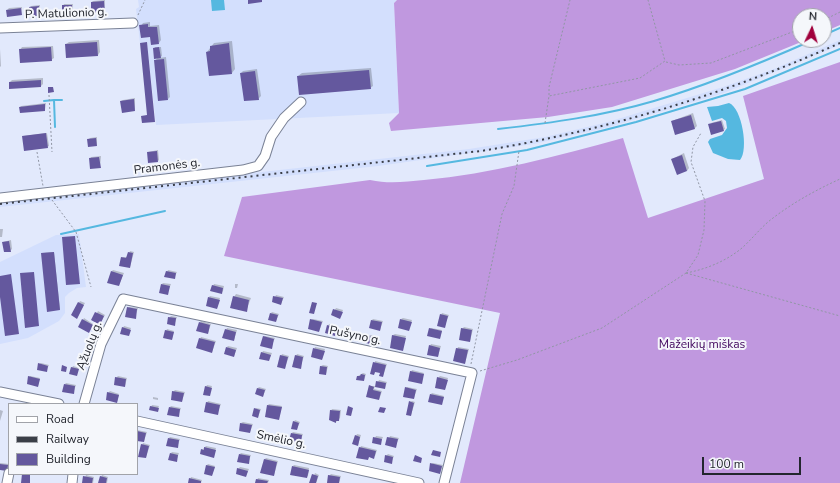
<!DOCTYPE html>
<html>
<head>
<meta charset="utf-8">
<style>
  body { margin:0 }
  #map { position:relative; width:840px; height:483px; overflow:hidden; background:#e2e9fc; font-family:"Nunito Sans",sans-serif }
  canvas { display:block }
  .legend { position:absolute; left:8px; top:403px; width:130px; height:72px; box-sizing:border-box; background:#f5f7fb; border:1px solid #a1a3a9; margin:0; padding:5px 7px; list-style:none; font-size:12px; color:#23262e }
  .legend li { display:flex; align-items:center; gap:8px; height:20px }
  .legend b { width:20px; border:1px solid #a1a3a9 }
  .north { position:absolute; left:792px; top:8px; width:40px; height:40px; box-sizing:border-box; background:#f5f7fb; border:1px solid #a1a3a9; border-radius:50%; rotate:4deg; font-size:11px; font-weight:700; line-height:16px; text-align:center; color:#23262e }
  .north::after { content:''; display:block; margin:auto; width:14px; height:18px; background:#a0003c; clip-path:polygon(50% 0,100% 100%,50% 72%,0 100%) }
  .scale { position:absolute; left:702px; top:457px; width:99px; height:18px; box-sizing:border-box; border:2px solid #23262e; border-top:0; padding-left:5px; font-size:12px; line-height:14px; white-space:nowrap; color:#23262e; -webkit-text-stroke:3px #f5f7fb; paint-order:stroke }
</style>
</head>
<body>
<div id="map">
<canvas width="840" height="483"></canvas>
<ul class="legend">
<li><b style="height:5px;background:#fff"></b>Road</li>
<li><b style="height:5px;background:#3a3e47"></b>Railway</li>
<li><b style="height:11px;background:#64589e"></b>Building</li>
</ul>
<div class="north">N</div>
<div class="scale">100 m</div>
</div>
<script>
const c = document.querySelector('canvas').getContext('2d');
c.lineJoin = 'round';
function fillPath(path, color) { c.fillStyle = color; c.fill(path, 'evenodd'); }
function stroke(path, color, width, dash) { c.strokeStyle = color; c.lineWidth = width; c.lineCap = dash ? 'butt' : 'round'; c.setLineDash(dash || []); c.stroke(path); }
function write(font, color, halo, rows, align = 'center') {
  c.font = font + ' "Nunito Sans",sans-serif'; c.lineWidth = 4; c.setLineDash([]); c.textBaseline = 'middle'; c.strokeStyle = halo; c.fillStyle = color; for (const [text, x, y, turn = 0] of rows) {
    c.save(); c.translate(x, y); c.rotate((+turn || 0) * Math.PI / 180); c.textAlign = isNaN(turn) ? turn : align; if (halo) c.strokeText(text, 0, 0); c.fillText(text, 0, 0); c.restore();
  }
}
fillPath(new Path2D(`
  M138,0h259l-3,3 5,110 -243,12 -9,-82h-7l-4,-34 3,-2z
  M840,40v5l-116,48 -115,34 -75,17 -156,22 -378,41v-6l469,-52 76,-12 63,-15 115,-35 51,-18z
  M79,234l7,53 -9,1 -8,5 -4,4v16l-6,8 -31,17 -28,6v-82l56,-27z`), '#d3dffd');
fillPath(new Path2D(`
  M397,0h443v25l-16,7v-16h-24v24h6l-71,29 -123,38 -64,10 -157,14 -2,-8 10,-10 -5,-110z
  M840,62v421h-380l40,-170 -276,-57 18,-59 128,-17c18,4 35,2 54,0 67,-6 134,-24 199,-42l25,80 116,-39 -21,-83z`), '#c098df');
fillPath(new Path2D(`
  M211,0h13l1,10 -13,1z
  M729,103c13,5 20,47 11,57l-12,-1 -15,-6 -5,-11 2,-3 12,-4 5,-7 -1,-7 -4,-3 -10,3 -5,-14 11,-1z`), '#55b8e0');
fillPath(new Path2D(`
  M105,0l-1,11 -12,-9 1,-1z
  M64,4h9l-1,9 -9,-7z
  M40,5l-1,10 -9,-8 1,-1z
  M22,7l-1,7 -14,-4 2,-2z
  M150,22v4l9,-1 2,15 -2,3 -18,-17 2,-3z
  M99,40l1,12 -2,3 -32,-11 3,-2z
  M232,41l3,28 -3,4 -25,-21 7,-9z
  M53,46l1,12 -3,2 -31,-10 2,-3z
  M155,47h6l1,9 -3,2 7,-1 4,40 -2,2 -13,-38 3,-4 -4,-8z
  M0,49l1,17 -1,1z
  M371,68l2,18 -3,2 -72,-12 4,-3z
  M257,69l4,27 -3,3 -17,-26 2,-2z
  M43,78v6l-2,2 -31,-4 2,-2z
  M135,98v12l-14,-9 2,-1z
  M46,103l-1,7 -25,-3 1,-1z
  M693,113l4,13 -2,2 -23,-7z
  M722,120l3,9 -2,1 -12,-7z
  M47,133l2,13 -2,1 -24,-11z
  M97,137v8l-9,-5 2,-2z
  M158,150l1,10 -2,2 -9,-10z
  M684,153l5,15 -2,3 -15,-12z
  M101,156l-1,11 -10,-8 1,-2z
  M0,229h3l-1,8h-2z
  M11,240l1,9 -2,2 -7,-9z
  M130,251l4,1 -4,15 -8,-10h6z
  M54,252l6,57 -12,2 -6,-58z
  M113,270l11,3 -5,12 -7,-14z
  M168,270l9,2 -3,6 -7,-6z
  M163,283l8,1 -4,10 -5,-10z
  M214,284l10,2 -1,5 -2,2 -8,-7z
  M235,284h3l-1,4h-2z
  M236,294l15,4 -5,13 -12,-14z
  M276,295l8,2 -3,7 -8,-2z
  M210,296l10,2 -3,10 -8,-11z
  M80,301l5,2 -8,14 -5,-2z
  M129,307l9,1 -3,9 -7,-9z
  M336,308l7,2 -3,7 -8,-2z
  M98,311l7,4 -4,7 -8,-2z
  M272,312l7,2 -3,7 -5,-8z
  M442,313l7,2 -5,12 -3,-12z
  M171,316l6,1 -3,8 -5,-7z
  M84,318l9,6 -3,6 -7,-10z
  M403,318l9,2 -3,10 -8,-11z
  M313,319l10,2 -4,10 -8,-11z
  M373,319l10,2 -3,9 -8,-10z
  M201,321l10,3 -3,9 -8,-11z
  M329,324l9,2 -3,9 -7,-9z
  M124,326l7,2 -3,7 -5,-7z
  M464,327l9,2 -3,12 -8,-12z
  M227,328l10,2 -3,10 -11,-3z
  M431,328l11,2 -2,8 -10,-9z
  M167,329l7,2 -2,8 -6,-8z
  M395,334l11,2 -4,13 -9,-14z
  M370,335l6,1 -1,7 -6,-7z
  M265,336l10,2 -4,9 -8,-10z
  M201,337l15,4 -4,11 -15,-5z
  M431,344l10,2 -3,10 -8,-10z
  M228,346l9,2 -3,8 -7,-9z
  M315,347l10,2 -3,10 -10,-3z
  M458,347l11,2 -4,14 -11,-3z
  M263,351l9,2 -3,7 -7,-7z
  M282,354l7,2 -4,12 -4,-12z
  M297,354l7,2 -4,12 -4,-12z
  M375,361l12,3 -4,12 -2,-4 -5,-1 -2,3z
  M41,363l8,2 -3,6 -7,-7z
  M323,365l5,1 -2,8 -5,-8z
  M73,366l6,2 -3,7 -4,-7z
  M412,370l12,3 -3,10 -10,-11z
  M363,373l3,1 -2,6 -6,-4z
  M30,376l10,2 -2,8 -9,-9z
  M118,376l9,2 -2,8 -9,-8z
  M440,376l8,2 -3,11 -7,-11z
  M379,380l8,2 -2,6 -10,-2 -1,3 8,2 -2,6 -1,2 -12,-3 3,-10h6z
  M66,383l10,2 -3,8 -8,-9z
  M207,385l5,1 -3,9 -3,-8z
  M259,387l7,2 -3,7 -5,-8z
  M407,387l10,2 -3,9 -8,-10z
  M175,390l10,2 -3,9 -9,-9z
  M110,391l9,3 -2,8 -9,-9z
  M432,393l12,3 -3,8 -10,-10z
  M153,397l5,1v2l-5,-1z
  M208,401l13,3 -4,10 -10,-11z
  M412,401l3,1 -4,13 -1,-13z
  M269,404l13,2 -3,12 -11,-13z
  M152,405l7,1 -2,5 -7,-2z
  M171,406l10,2 -3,8 -8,-9z
  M256,408l5,1 -3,8 -3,-8z
  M332,409l9,1 -1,8 -4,4 -5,-11z
  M0,410l3,1 -3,10z
  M295,420l5,2 -3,7 -3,-7z
  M243,422l10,2 -3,8 -9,-9z
  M137,430l10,2 -3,9 -7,-1z
  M293,432l10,2 -3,8 -8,-9z
  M357,434l4,1 -3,10 -2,-9z
  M376,436l7,1 -3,7 -7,-2z
  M390,436l9,2 -4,9 -8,-2z
  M170,437l10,2 -3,8 -8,-9z
  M143,443l7,2 -4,12 -4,-12z
  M206,446l10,2 -2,8 -12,-6z
  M361,446l16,4 -2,6h-6l-1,3 -8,-11z
  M172,452l7,1 -3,8 -5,-8z
  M241,453l10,2 -3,8 -8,-9z
  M388,454l6,2 -3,7 -5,-7z
  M266,458l12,3 -4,14 -10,-15z
  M0,463l9,1 -1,4 -8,1z
  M433,463l10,2 -3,8 -9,-9z
  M208,464l7,2 -3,9 -5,-10z
  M294,465l15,3 -1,8 -2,1 -13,-11z
  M240,467l9,2 -3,7 -8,-7z
  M315,473l4,2 -3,8h-5z
  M331,474l10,2 -2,7h-7l-3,-7z
  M86,475l8,2 -1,6h-10z
  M102,475l6,2 -1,6h-8z
  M191,477l11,3 -1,3h-12z
  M258,478l11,2 -1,3h-12z`), '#0003');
stroke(new Path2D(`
  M824,35l16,-7
  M54,100h8
  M44,101l10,-1 1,27
  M498,129c52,-6 105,-13 156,-28 54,-16 107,-38 159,-61
  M427,166l100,-16 109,-28 109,-33 95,-40
  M61,234l104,-23`), '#55b8e0', 2);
fillPath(new Path2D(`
  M248,0h14v2l-14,2z
  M104,1l1,11 -14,1v-11z
  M62,5h10v9l-10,1z
  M39,6v10h-10v-9z
  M21,8l1,7 -15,2 -1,-7z
  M148,24v3h9l2,17 -8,1 -1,-8 -9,1 -2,-13z
  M97,42l1,14 -32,2 -1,-14z
  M147,42l8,80 -13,1 -1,-7 6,-1 -7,-72z
  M229,43l3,31 -23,2 -3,-24 4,-1v-5z
  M51,47l1,14 -32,2 -1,-14z
  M159,47l2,11 -7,1 -1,-11z
  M164,59l4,41 -10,1 -4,-41z
  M369,70l2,19 -72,6 -2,-19z
  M255,71l4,29 -15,1 -4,-28z
  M41,80v7l-32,2v-7z
  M48,87h5l1,5 -6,1z
  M134,99l1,12 -13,2 -2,-12z
  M45,104v7l-25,2 -1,-6z
  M691,115l4,14 -20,6 -4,-14z
  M721,121l3,10 -13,4 -3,-11z
  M46,133l2,15 -24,3 -2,-15z
  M96,138l1,8 -9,1 -1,-8z
  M157,151l1,11 -10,1 -1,-11z
  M682,155l5,16 -10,4 -6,-16z
  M99,157l2,11 -11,1 -1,-11z
  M75,236l5,48 -14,1 -4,-48z
  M9,241l2,11h-7l-2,-10z
  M54,252l6,58 -13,2 -6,-59z
  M128,252l5,1 -3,15 -11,-2 2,-9 5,1z
  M111,271l12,4 -4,11 -12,-3z
  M166,271l10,2 -1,6 -11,-2z
  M34,272l5,54 -14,2 -5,-55z
  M11,274l8,60 -14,2 -5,-39v-21z
  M161,284l9,2 -2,9 -9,-2z
  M212,285l11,3 -1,6 -12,-3z
  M233,296l16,4 -2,12 -17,-4z
  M273,296l10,2 -2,7 -9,-3z
  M208,297l12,3 -3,9 -11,-3z
  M78,302l6,3 -7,14 -6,-4z
  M312,302l5,1 -3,11 -5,-1z
  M127,307l10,2 -1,10 -11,-2z
  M333,309l10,3 -3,7 -9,-4z
  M95,312l9,4 -4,9 -9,-5z
  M270,313l8,2 -2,7 -8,-2z
  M440,314l8,2 -3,12 -8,-2z
  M168,317l8,1 -1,8 -8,-2z
  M82,319l11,6 -4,8 -11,-6z
  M310,319l12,3 -3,10 -11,-3z
  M400,319l12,3 -3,9 -11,-3z
  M371,320l11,2 -2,9 -11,-3z
  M199,322l11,3 -2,9 -12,-3z
  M327,325l10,3 -2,8 -10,-3z
  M122,327l9,3 -2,6 -9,-2z
  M429,328l13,3 -2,8 -13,-3z
  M461,328l11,2 -2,12 -11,-2z
  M225,329l11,3 -2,9 -12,-3z
  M165,330l9,2 -2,8 -9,-2z
  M392,335l14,3 -3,13 -13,-3z
  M263,336l11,3 -2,10 -12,-3z
  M368,336l8,2 -2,7 -8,-2z
  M199,338l16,4 -3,11 -16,-5z
  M429,345l11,3 -2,9 -11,-2z
  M226,347l10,3 -2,7 -10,-3z
  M313,348l12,3 -3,9 -11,-3z
  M456,348l12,2 -3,14 -12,-3z
  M261,352l10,3 -2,6 -10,-2z
  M280,355l8,2 -3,12 -8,-2z
  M295,355l8,2 -2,12 -9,-2z
  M373,362l13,3 -3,12 -4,-1 1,-3 -5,-1 -1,3 -4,-1z
  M38,363l10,3 -1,6 -10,-2z
  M62,365l5,2 -1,5 -5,-1z
  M320,366l7,1 -1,8 -7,-1z
  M71,367l8,2 -2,7 -8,-2z
  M410,371l14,3 -2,10 -14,-3z
  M361,374l4,1 -1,6 -8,-1 1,-4h3z
  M28,376l12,3 -2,8 -11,-3z
  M115,377l11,2 -1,8 -11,-2z
  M437,377l11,3 -3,10 -10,-2z
  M376,381l10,2 -1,6 -10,-2z
  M64,384l11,2 -1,8 -12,-2z
  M369,385l5,2 -1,3 8,2 -2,8 -13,-3z
  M205,386l7,2 -2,8 -7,-1z
  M405,387l11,3 -2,9 -11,-2z
  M257,388l8,2 -2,7 -8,-3z
  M172,391l12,2 -2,9 -11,-2z
  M107,392l12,3 -2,8 -11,-3z
  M430,394l14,3 -2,8 -14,-3z
  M409,401l5,2 -3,13 -5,-1z
  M206,402l14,3 -2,10 -14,-3z
  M267,405l15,2 -3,13 -14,-3z
  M150,406l9,2 -1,4 -9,-2z
  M348,406l5,2 -2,8 -5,-1z
  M169,407l11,2 -1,8 -12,-2z
  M380,407l6,1 -2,5 -6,-1z
  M254,408l6,2 -2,8 -6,-2z
  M330,410l10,1 -1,10h-3v2l-7,-3z
  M293,421l6,2 -2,7 -6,-1z
  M240,423l12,2 -2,8 -11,-2z
  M137,431l9,2 -2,9 -7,-1z
  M291,433l11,2 -1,8 -12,-3z
  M355,435l5,2 -2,9 -6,-2z
  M373,437l9,2 -1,6 -9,-2z
  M387,437l11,2 -2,9 -11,-3z
  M168,438l11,2 -1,8 -12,-2z
  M141,444l8,2 -3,12 -8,-1z
  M204,447l12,3 -2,8 -14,-4 1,-5 3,1z
  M359,447l17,4 -2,8 -5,-2 -1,3 -12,-2z
  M433,450l8,2 -1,5 -9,-2z
  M170,453l8,2 -1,7 -9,-2z
  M239,454l11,2 -1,8 -12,-2z
  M385,455l8,2 -1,7 -8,-2z
  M415,455l7,3 -1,5 -8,-2z
  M264,459l13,3 -3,14 -14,-3z
  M430,463l12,3 -2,8 -11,-3z
  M0,464l8,1 -1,6 -7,-1z
  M206,465l9,2 -3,9 -8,-2z
  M292,466l17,4 -2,8 -17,-3z
  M237,468l11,3 -2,6 -10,-3z
  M22,474h8v9h-9z
  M312,474l6,2 -2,7h-7z
  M328,475l12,2 -1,6h-12z
  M83,476l10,2 -1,5h-10z
  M100,476l7,2 -1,5h-8z
  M189,478l12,3v2h-13z
  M256,479l12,2 -1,2h-12z`), '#64589e');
const minor = new Path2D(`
  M0,28l133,-5
  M0,198l243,-28 15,-4 7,-10 6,-19 13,-19 17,-16
  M0,392l59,12
  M84,404l17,-60 22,-45 349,74 -28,110
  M137,421l282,62
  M7,483l2,-10
  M72,483l1,-9`);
stroke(minor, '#7a8296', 11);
stroke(new Path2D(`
  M138,15l7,-15
  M824,20l16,-8
  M666,62l13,3 32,-2 89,-34
  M49,95l3,57
  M549,95v-8l21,-87
  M545,123l4,-27 91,-18 25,-17 -17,-61
  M37,152l6,34
  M52,200l24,32 15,55
  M686,273c21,-4 40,-12 56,-25 11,-10 20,-22 31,-30 21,-16 43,-28 67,-39
  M686,273l154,43
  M471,364l31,-150 12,-28 5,-35
  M480,371l37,-11 85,-32 84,-55 12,-18 6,-25 1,-29 -14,-39 2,-15 8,-14`), '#9096a4', 1, [2, 2]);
stroke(minor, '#fff', 9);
stroke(new Path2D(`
  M0,204l481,-53c124,-20 245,-57 359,-108`), '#3a3e47', 2, [2, 4]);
write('12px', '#23262e', '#f5f7fb', [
  ["P. Matulionio g.",66,14,-2],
  ["Pramonės g.",167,167,-7],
  ["Pušyno g.",355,336,12],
  ["Ąžuolų g.",90,346,-69],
  ["Smėlio g.",281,440,12]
]);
write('12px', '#40055d', '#f5f7fb', [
  ["Mažeikių miškas",702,345]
]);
</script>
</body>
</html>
